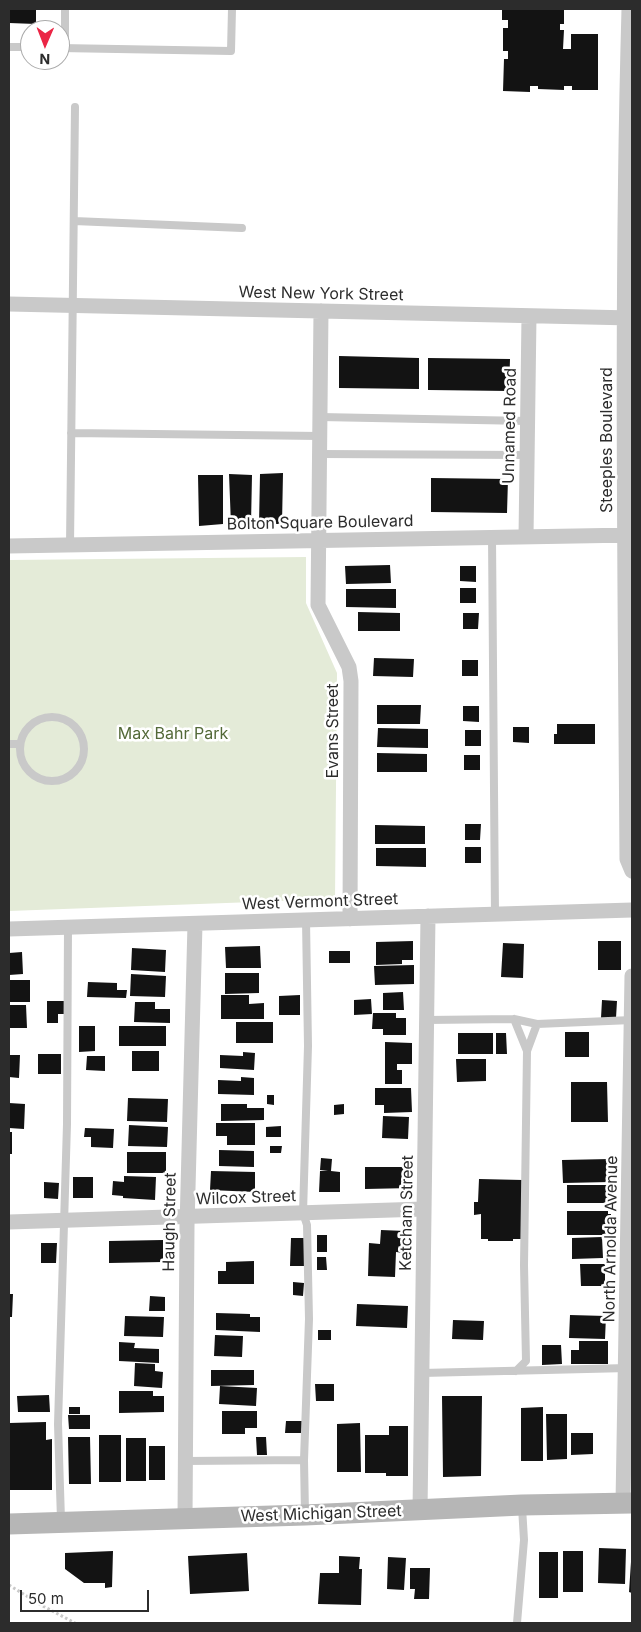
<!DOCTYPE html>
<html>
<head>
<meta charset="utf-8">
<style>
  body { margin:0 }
  #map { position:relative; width:641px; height:1632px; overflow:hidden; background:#fff; font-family:Inter,sans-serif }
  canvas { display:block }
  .frame { position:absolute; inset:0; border:10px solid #2c2c2c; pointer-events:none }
  .north { position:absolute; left:20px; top:20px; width:50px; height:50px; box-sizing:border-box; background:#fff; border:1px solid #ababab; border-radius:50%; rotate:181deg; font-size:14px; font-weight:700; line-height:20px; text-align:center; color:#2c2c2c }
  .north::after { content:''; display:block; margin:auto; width:18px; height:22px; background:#eb2545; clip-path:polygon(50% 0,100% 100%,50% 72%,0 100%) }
  .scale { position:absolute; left:20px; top:1590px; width:129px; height:22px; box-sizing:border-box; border:2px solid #2c2c2c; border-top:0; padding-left:6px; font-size:15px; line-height:18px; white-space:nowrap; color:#2c2c2c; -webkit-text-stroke:4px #fff; paint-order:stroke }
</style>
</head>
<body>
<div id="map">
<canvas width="641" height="1632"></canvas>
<div class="frame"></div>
<div class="north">N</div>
<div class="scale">50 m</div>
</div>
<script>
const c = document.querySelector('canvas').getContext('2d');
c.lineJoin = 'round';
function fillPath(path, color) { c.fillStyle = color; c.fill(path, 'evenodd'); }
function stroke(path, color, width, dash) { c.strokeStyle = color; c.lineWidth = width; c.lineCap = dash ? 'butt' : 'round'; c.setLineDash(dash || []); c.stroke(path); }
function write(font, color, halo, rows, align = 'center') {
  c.font = font + ' Inter,sans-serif'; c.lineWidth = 5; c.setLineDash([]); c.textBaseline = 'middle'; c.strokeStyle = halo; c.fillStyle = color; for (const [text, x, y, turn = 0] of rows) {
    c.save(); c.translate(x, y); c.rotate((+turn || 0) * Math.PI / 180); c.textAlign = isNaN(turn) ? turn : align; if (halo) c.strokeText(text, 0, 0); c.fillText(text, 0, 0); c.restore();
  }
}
fillPath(new Path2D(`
  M306,557v46l31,70 -2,226 -326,12v-351z`), '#e4ebd8');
fillPath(new Path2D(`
  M9,9h27v15l-27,-1z
  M502,9h62v15h-4v6h4l-1,19h8v-15h27v56h-26v-4h-8v4l-26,-1v-3h-8v6l-27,-1 1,-32h4v-8h-5v-23h5v-8h-6z
  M339,356l80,2v31l-80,-1z
  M428,358l82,1 -1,32 -81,-1z
  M283,473l-1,51h-23l1,-50z
  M229,474l23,1 -1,49 -20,1z
  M198,475h25v49l-24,2z
  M431,478l77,1 -1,34 -76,-1z
  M390,565l1,18 -45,1 -1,-18z
  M460,566h16v16l-16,-1z
  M460,588h16v15h-16z
  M346,589h50v19l-50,-1z
  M358,612l42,1v18h-42z
  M463,613h16l-1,16h-15z
  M374,658l40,1 -1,18 -40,-1z
  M462,660h16v16h-16z
  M377,705h44l-1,19h-43z
  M463,706h16v16l-16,-1z
  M557,724h38v20h-41v-10h3z
  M513,727h16v16l-16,-1z
  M378,728l50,1v19l-51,-1z
  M465,730h16v16h-16z
  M377,753l50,1v18h-50z
  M464,755h16v15h-16z
  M465,824h16l-1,16h-15z
  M375,825l50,1v18h-50z
  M465,847h16v16h-16z
  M376,848h50v19l-50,-1z
  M413,941v19h-11v4l-26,1v-23z
  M598,941h23v29h-23z
  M503,943l21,1 -1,34 -22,-1z
  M260,946l1,22h-35l-1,-21z
  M132,948l34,2 -1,22 -34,-2z
  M329,951h21v12h-21z
  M22,952l1,22 -14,1v-22z
  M414,965v19l-39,1 -1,-19z
  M225,973h34v20l-34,1z
  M131,974l35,2 -1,21 -35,-1z
  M9,980h21v22h-21z
  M88,982l29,1v7h10l-1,8 -39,-1z
  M403,992l1,18h-21v-17z
  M221,995h28v9l15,-1v16h-43z
  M300,995v20h-21v-19z
  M371,999l1,15 -18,1v-15z
  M602,1000l15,1 -1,17h-15z
  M47,1001h18v13h-7v9h-11z
  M135,1002h20v7h15v14l-36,-1z
  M9,1005h17l1,23h-18z
  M373,1013h23v5h10v17h-23v-6h-11z
  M236,1022h37v21h-37z
  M79,1026h16v25l-16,1z
  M119,1026h47v20h-47z
  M565,1032h24v25h-24z
  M458,1033h35v21h-35z
  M496,1033h10l1,21h-11z
  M385,1042l27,1v21h-15v6h5v14h-17z
  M132,1051h27v20h-27z
  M243,1052l12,1 -1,17 -34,-2v-13l23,1z
  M38,1054h23v20h-23z
  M9,1055h11l-1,23 -10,-1z
  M87,1056h18v15l-19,-1z
  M456,1059h30v22l-29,1z
  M241,1077l13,1v17l-36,-1v-14l23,1z
  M571,1082h36l1,40h-37z
  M375,1088h36l1,24 -28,1v-8h-9z
  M267,1095h7v10l-7,-1z
  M128,1098l40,1 -1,23 -40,-1z
  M9,1103l16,1 -1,25 -15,-1z
  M221,1104h26v4h17v12l-43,1z
  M344,1104v10l-10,1v-10z
  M383,1116l26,1 -1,22 -26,-1z
  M216,1123h39v22h-28v-9h-11z
  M129,1125l39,2 -1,20 -39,-1z
  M281,1126v11h-15v-10z
  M85,1128l29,1 -1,19 -22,-1v-10h-7z
  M9,1132h3v22h-3z
  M270,1146h12l-1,7h-11z
  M219,1150l35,1v16l-35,-1z
  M127,1152h39v21h-39z
  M321,1158l11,1 -1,12 9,1v20h-21l1,-21h8l-8,-1z
  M610,1159v23l-47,1 -1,-23z
  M365,1167h46l1,21 -47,1z
  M211,1171l44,1v20l-45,-2z
  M124,1176l32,1 -1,23 -32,-2v-2l-11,-1 1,-14 11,1z
  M73,1177h20v21h-20z
  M479,1179l44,1 -1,59h-9v2h-25v-2h-7v-25l-7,1v-13h4z
  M44,1182l15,1 -1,16 -14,-1z
  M567,1185h43v18h-43z
  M567,1211h41v3h3v18h-4v3h-40z
  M381,1230l24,1 -1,22 -8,-1 -1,25 -27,-1 1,-33 11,1z
  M317,1235h10v17h-10z
  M602,1237l1,21 -31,1v-21z
  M291,1238h16l-1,28h-16z
  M163,1240v22l-54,1v-22z
  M41,1243h16l-1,20h-15z
  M317,1257h9l1,13h-10z
  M254,1261v23h-36v-13h8v-9z
  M580,1264h25v22h-24z
  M293,1282l11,1 -1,13 -10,-1z
  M9,1294h4l-1,23h-3z
  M150,1296l15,1v14h-16z
  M357,1304l51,2 -1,22 -51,-2z
  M216,1313l34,1v3h10v15l-44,-2z
  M570,1315l36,1 -1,23 -36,-1z
  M125,1316l39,1 -1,20 -39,-1z
  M453,1320l31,1 -1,19 -31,-1z
  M318,1330h13v10h-13z
  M215,1335l28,1 -1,21 -28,-1z
  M579,1341h29v23h-37v-14h8z
  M119,1342l16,1 -1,5 25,1v14l-40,-2z
  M542,1345h19l1,19 -20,1z
  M135,1363l20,1v7l8,1 -1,16 -28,-2z
  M211,1370h43v15l-43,1z
  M315,1384h19v17h-18z
  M220,1386l37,2 -1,18 -37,-2z
  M119,1391h34v5h11v16l-45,1z
  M49,1395l1,17h-32l-1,-16z
  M442,1396h40l-1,80 -38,1z
  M69,1407h11v7h-11z
  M543,1407v54h-22v-53z
  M222,1411h35v17h-12v6h-23z
  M546,1414h21v45l-20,1z
  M68,1415h22v14h-21z
  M286,1421h16v12h-17z
  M46,1422v18l6,-1v51h-43v-67z
  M360,1423l1,49h-24v-48z
  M389,1426h19v50h-22v-3h-21v-38h24z
  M571,1433h22v21l-22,1z
  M99,1435h22v47h-22z
  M68,1437h22l1,47h-22z
  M256,1437h10l1,18h-10z
  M126,1438h20v43h-20z
  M149,1446h16v34h-16z
  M599,1548l27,1 -1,35 -27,-1z
  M113,1551l-1,36 -7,1v-5h-21l-19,-14v-16z
  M563,1551h20v41h-20z
  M539,1552h19v46h-19z
  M247,1553l2,38 -59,3 -2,-38z
  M339,1556l21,1 -1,12h3l-1,36 -43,-1 2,-31h19z
  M388,1557l18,1 -2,32 -17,-1z
  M631,1562h1v31l-3,-1z
  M410,1568h20l-1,31h-15l1,-10h-5z`), '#131313');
stroke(new Path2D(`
  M9,1585l32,20 34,18`), '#c9c9c9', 3, [2.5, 2.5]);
stroke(new Path2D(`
  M9,47h21
  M60,48l171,3 1,-42
  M65,48v-39
  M74,221l168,7
  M320,417l208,4
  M71,433l249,3
  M320,454l207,1
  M492,537l3,378
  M70,545l5,-438
  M20 749a32 32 0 1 1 64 0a32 32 0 1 1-64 0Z
  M9,744h11
  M514,1019l13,32 10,-27
  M427,1020l87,-1 23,5 95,-4
  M516,1371l10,-10 -2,-96 3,-214
  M422,1373l206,-5
  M185,1461l119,-1
  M305,1513l-1,-53 5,-141 -2,-94 -4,-12 5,-167 -2,-126
  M61,1520l-3,-96 9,-300 1,-196
  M517,1623l7,-83 -2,-33`), '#c9c9c9', 8);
stroke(new Path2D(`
  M629,9c-8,283 -4,566 -2,850l5,12
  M9,304l623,14
  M321,311l-3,294 31,62 2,14 -1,238
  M526,537l3,-221
  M9,546l623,-11
  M9,929l623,-19
  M9,1222l415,-13
  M623,1503l9,-527
  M420,1511l8,-595
  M185,1519l2,-293 8,-302`), '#c9c9c9', 15);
stroke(new Path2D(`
  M9,1524l296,-9 217,-10 110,-2`), '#b6b6b6', 21);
write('16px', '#2c2c2c', '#fff', [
  ["West New York Street",321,294,1],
  ["Unnamed Road",510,426,-89],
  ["Steeples Boulevard",607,440,-90],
  ["Bolton Square Boulevard",320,523,-1],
  ["Evans Street",333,731,-90],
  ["West Vermont Street",320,902,-2],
  ["Wilcox Street",246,1198,-2],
  ["Ketcham Street",407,1213,-89],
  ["Haugh Street",170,1222,-89],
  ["North Arnolda Avenue",611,1239,-89],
  ["West Michigan Street",321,1514,-2]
]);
write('16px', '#536938', '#fff', [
  ["Max Bahr Park",173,734]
]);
</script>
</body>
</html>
